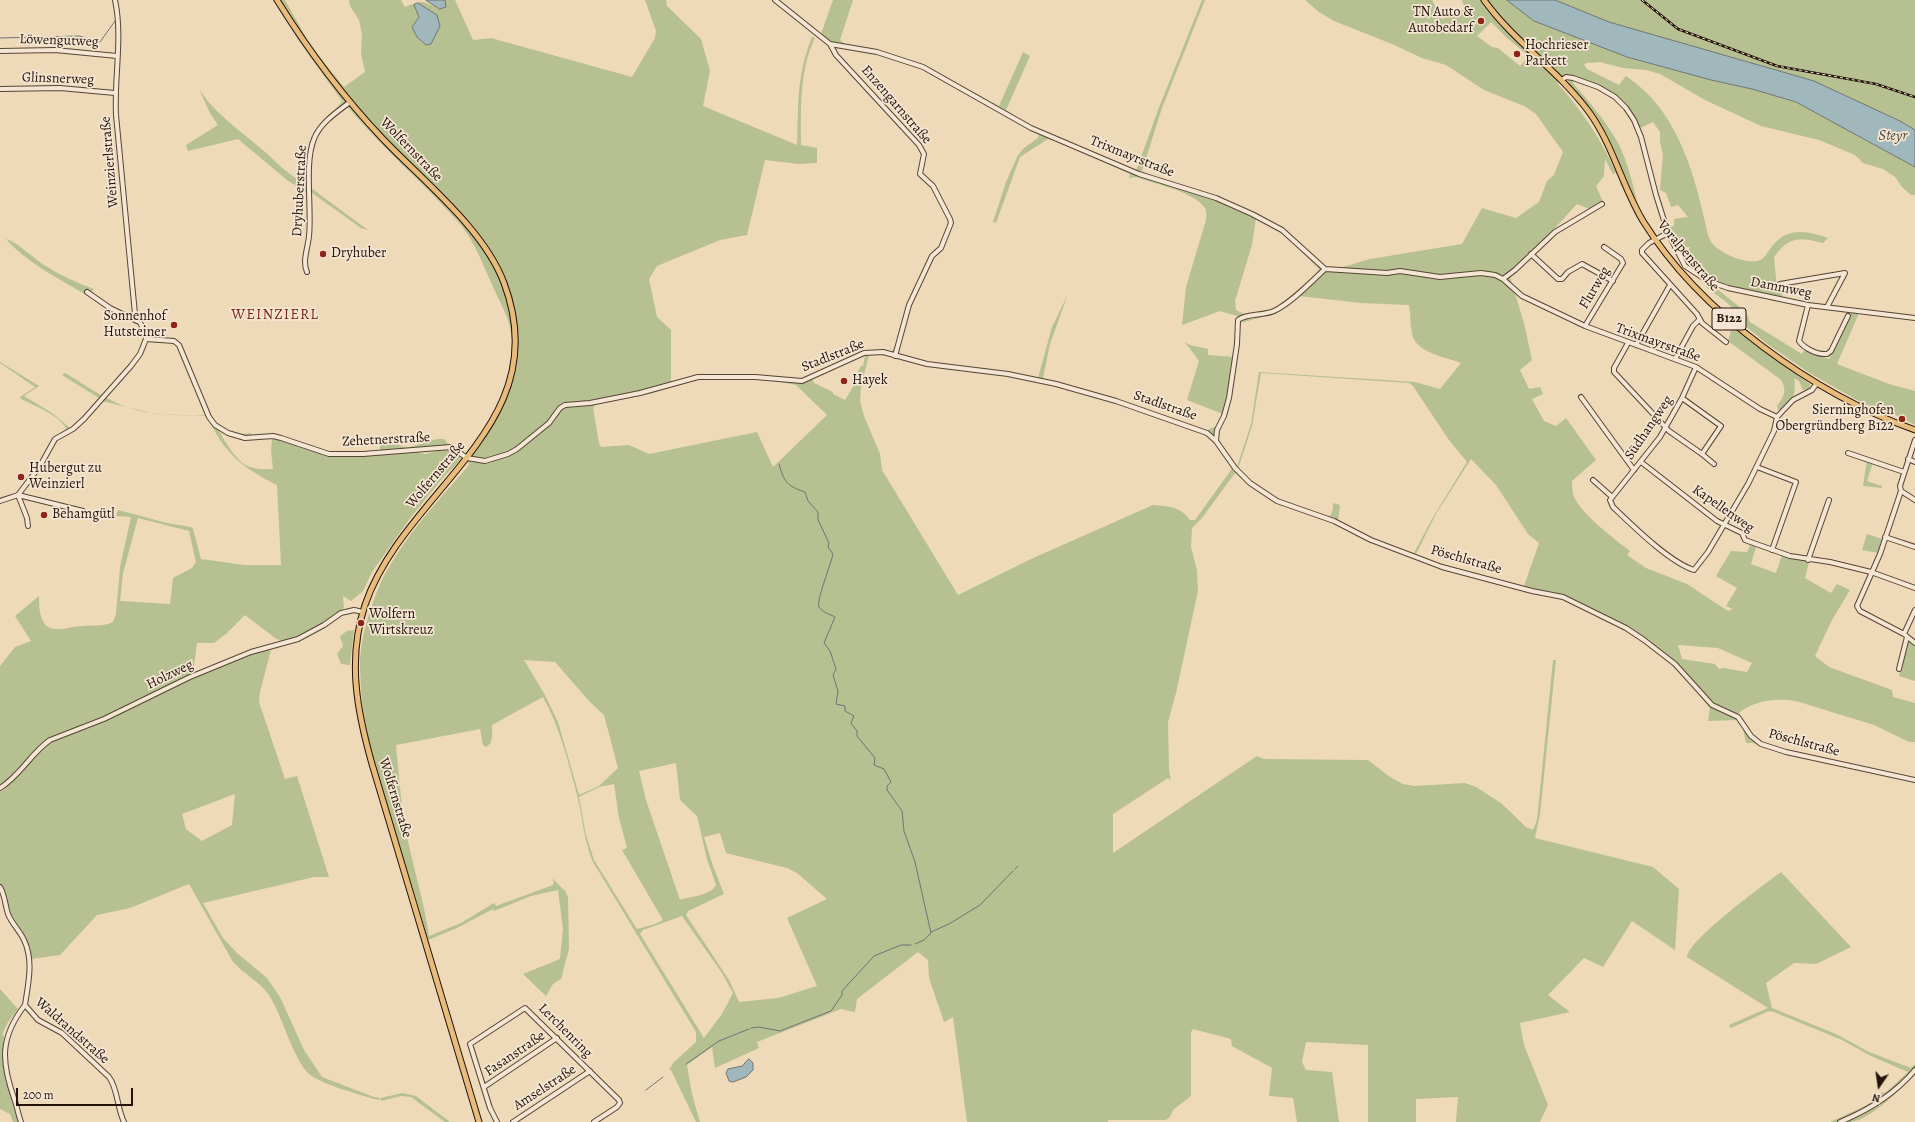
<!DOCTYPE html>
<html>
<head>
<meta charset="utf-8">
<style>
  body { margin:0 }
  #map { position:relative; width:1915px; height:1122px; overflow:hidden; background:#eed9b9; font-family:Alegreya,serif }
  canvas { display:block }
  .north { position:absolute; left:1859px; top:1066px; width:40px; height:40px; -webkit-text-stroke:3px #f4e6d2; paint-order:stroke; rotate:193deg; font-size:11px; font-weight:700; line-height:16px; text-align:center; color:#24130a }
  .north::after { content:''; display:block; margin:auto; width:14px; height:18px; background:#24130a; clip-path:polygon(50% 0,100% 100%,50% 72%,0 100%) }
  .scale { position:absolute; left:16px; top:1088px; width:117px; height:18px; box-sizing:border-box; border:2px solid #24130a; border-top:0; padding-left:5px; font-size:12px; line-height:14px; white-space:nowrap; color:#24130a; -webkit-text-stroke:3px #f4e6d2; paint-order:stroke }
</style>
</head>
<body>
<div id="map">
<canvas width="1915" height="1122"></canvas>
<div class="north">N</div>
<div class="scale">200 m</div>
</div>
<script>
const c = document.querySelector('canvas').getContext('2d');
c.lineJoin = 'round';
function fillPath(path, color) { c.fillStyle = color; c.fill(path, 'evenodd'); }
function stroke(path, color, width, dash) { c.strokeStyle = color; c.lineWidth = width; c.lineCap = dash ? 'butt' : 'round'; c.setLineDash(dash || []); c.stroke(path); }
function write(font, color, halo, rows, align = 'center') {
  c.font = font + ' Alegreya,serif'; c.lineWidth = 3.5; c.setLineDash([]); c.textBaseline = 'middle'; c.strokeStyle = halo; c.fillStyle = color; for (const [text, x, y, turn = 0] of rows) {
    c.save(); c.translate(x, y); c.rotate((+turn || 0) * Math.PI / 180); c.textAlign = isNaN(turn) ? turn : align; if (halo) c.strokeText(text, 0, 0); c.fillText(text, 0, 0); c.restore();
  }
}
fillPath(new Path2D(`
  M273,0h12l26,46 33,41 21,-15 -4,-19 1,-19 -3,-14 -9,-14 -1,-6h52l4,7c18,-7 16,-7 35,2l6,-2 -1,-7h10l18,40 18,-2 141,39 23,-39 1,-7 -11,-31h21l1,6 34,33 9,32 -7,35 94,39c1,-10 0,-21 1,-31 0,-26 4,-53 14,-77l3,1c-16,32 -14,72 -14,107l16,3v15l-18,1 -34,-4 -18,75 -27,5 -63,26 -8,13 8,38 14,13v51c32,-6 58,-6 90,-5 18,0 35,7 52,-1l-1,4 2,4 19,9v2l12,6 9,-15 -2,-2 9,-17h2l3,-15 9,-1 16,2 7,-9 7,-32 28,-60 1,6 -27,56 -8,39 2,4 32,8 105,14 14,-51 16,-33 -18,50 -7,34 61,17 103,35 10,-4 6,-12 -36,-14 12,-39 -14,-19 5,3 18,4v6l26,2 3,-41 -17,-5 -38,14 4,-38 20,-67c0,-4 1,-8 -1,-12 -12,-17 -51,-24 -69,-31l-7,1 1,-4 -76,-34 -6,-1 -28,18 -24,66 -3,-1 13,-40 12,-27 6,-7 14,-10 1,-7 -69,-38 -40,-25 -28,-12 25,10 72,40 24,-54 7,4 -24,54 18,12 112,49 22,-61 44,-110h3l-43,108 -20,63 16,8 76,24 30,14 23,15 32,31 13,5h8l30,-9 92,-15 20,-36 34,10 23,-16 8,-21 7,-6 9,-23 -27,-38 -12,-8 -40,-16 -38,-25 -24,-7 -30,-14 -58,-23 -15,-9 -14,-12h127l10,19 23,-10 -3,-9h45l28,21 92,36 84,23 41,9 44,13 119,65v28h-4l-9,-8 -7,-10 -12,-8 -20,-6 -8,-8 -36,-15 -58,-14 -56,-26 -45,-26 -14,-4 -23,-2 -23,-6 -14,1 -2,2 3,4 32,16 7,-9c53,35 69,100 82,159 1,2 2,6 4,8 7,10 38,24 50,16 5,-4 8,-11 12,-15 14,-17 35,-13 54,-6l-5,5c-24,-6 -34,-7 -49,14l3,32h6l-1,8c-28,-5 -64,-6 -86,-26l2,-3 -10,-17 2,-4h-11l-10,-20 5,-1v-7l14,-2 -10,-12 -7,2 -5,-14 -6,-3 3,-36 -3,-12v-10l-7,-10 -13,6c-20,-35 -36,-44 -75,-53l-8,8c25,27 44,56 59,90l-3,1 -8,-15 -1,17 -8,10 7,16 -14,7 -12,-5 -67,73 14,46 8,37 -12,10 9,19 11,-2 3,7 -11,5 12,22 12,5 10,-8 30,42 -24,21c0,4 0,9 1,13 6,19 42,45 57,57l-3,4 19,13 41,16 41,27 5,-2 -7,-3 11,-18 -21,-12 15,-25 16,1 3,-7 6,2 -5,17 25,9 6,-18 27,7 -4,16 26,15 6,-9 13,6 -18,30 -17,36 14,11 63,23 1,7 22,6v39h-6l-35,-17 -78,-24c-21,-3 -42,-1 -58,13l17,24 19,9 141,32v3l-130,-28 -32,-11h-7l-4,-19 -4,-4 -30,1 2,-13 -27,-33 -19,-18 -28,-20 -39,-22 -35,-16 -44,-9 -18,-7 -48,-11 -70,-26 -51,-24 -63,-24 -13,-8 -20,-17 -33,45 -10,10 -1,19 6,23 1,21 -22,102 -8,29 1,48 2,10 -3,-2 -55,36v39l144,-97 7,3 104,1 22,17 13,7 11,2 51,-3 11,4 25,16 25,24 7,3 4,-10 16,-160h3l-16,154 -5,24 118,29 26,22 -4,61 -43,-29 -29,46 -19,-9 -36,37 22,17 -50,11 4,22 24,60 -8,17h-84l2,-25 -42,2v23h-48v-77l-62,-3 -4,20 4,8 26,2 7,50h-42l-4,-24 -24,-2 3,-28 -40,-22 -1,-7 -38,-10 -2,3v64l-18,14 -3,7 -4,3h-58v2h-141l-14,-105 -9,5 -15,-44 -1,-18 -10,-8 -61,47 -2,13 -14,-3 -84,33 2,6 -44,20 -3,-21 -25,18 5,29 8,28h-4l-25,-52h-2l5,-8 22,-20v-10l-103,-170c-9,-21 -10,-42 -15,-63 -9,-35 -18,-71 -35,-102l-51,28c0,8 2,18 -6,22l-3,-2 -3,-16 -84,16c3,30 5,62 11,92 7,33 17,65 22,99l32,-13 33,-20 2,3 57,-21 1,-3 -2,-4 13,13 3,6 1,52 -8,30 -8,5 -7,12 -23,-22 37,-15 3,-30 -5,-39 -27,6 -37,15 -1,-2 -36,19 -29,12c-23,-90 -66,-178 -68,-271 -1,-28 11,-66 23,-91 22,-42 55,-77 86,-113l-3,-12c26,-29 54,-86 44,-126 -4,-16 -14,-32 -20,-47 -9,-20 -16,-39 -30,-56 -36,-41 -77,-75 -112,-117 -7,3 -12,8 -18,13 -22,22 -18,39 -19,68l57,42 -7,-2 -49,-35v18l-4,-1 -1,-17 -20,-13 -49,-41 -50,12 -2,-6 32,-20 -8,-12 -11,-24c16,25 43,43 65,62 14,12 26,27 44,33 1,-20 -1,-43 12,-60 7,-9 17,-14 22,-23l-41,-57zM418,3l19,12 3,11 -9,18 -5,1 -9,-8 -5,-10 7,-10 -5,-12zM1491,22l16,16 22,18 -9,10 -22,-18 -6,-1 -15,-11zM1256,218l13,7 19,13 31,31c-3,7 -11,13 -17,18 -17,15 -42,37 -66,23l-1,-9 17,-56zM1299,296l62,7 48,2c2,10 1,20 3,29 4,19 34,23 49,29l-21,26 -25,-7 -156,-10 -8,52 -14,43 -16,-21 -3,-10 13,-36 8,-54 1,-23 37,-10zM871,354l19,2 47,12 70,8 48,9 61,18 82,28 10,5 7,8 17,24 -1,2 -36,50h-5c-9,-13 -22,-14 -37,-15l-122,54 -73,36 -76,-125 -2,-16 -16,-38 -4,-15 1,-15 8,-31zM1261,373l148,10 4,3 36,54 18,22 -35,57 -18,34 -38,-13 -38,-19 2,-16 -7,-2v6l-2,6 -4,1 -5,-1c-31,-11 -62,-20 -84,-46l14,-43zM735,378l39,3 22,4 31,30 -54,52 -16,-35 -108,22 -20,-9 -28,2 -2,-4 -6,-35 3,-4 53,-10 52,-15zM1471,459l25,26 32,49 11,9 -15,43 -85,-22 -23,-10 20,-40zM1678,645l40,3 34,15 -5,9 -24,-4 -4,1 -4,-5 -33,-5zM524,660l31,2 34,39 15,14 14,53 -19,18 -20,9 -21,-73 -13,-27zM676,763l4,37 17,16 10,43 9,26c-6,11 -25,11 -36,15l-34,-100 -7,-29zM614,784l5,34 8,30 -5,2 41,70 -8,4 -18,5 -43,-69 -8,-25 -7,-38 20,-10zM720,833l6,20 61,15 10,5 30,26 -40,19 30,68 -39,12 -39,4 -10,-22 -43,-65 2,-4 36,-17 -12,-31 -8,-26zM682,916l40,57 11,20 -11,21 -18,24 -64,-104 3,-4z
  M833,0h20l-13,40 6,5 -13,-2 -12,-9z
  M1555,0h360v130l-15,-9 -86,-40 -205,-59z
  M1569,80h4v3c16,19 33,38 45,60 10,19 15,42 20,63l-31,-71 -10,-17 -29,-36z
  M6,239c8,1 29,20 38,26 16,10 33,18 50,24l-6,7c-28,-17 -60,-32 -82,-57z
  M1712,285l34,27 4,10 52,32 3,-5 24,10 23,-47 7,1 -22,51 52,20 26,7v34l-17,-9 -20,-6 -23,-11 -47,-27 -42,-29 -28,-23 3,-4 -16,-15 -19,-14z
  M1732,327l78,57v4l-7,2 -4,-9 -5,-3c3,13 -1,26 -13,33l-3,-1 -1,-4c7,-9 11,-17 3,-27l-52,-38z
  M0,362l39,24 -15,10 28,17 18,15 10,-8 19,-22 -37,-23 3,-2c19,11 38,25 59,33 27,10 57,10 85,9 11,14 23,21 42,18l1,7 -13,-1 -20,-8c7,12 18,32 31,36 7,3 16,2 23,2l-2,-18 1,-13 56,16 36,2 46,-5 16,3 17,-5 7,1 6,2 4,4 1,3 -20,21 -33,41 -36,51 -9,19 -12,10 -8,-5 1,12 -33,22 -27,12 -9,-4 -30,-23 -18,18 -13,10h-17l-4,30 -90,44 -60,25 -43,45v-121l15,-19 16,-6 -16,-25 24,-20c0,11 0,32 16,33 8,1 18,-3 27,-3 11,-1 21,1 31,-4l3,-8 4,-47 11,-50 -15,-1 2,-6 49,13 24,4 2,2 8,30 43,6h37l-4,-80c-36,-18 -53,-32 -70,-69l-51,-2 -54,-13 -22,25 -23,13 -10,17 -14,17 19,-34 14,-10c-4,-13 -33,-24 -45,-30l-1,-2 15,-10 -35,-24zM138,518l51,13 7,31 -4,6 -19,10 -3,26 -50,-3 3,-28z
  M438,439h6l4,5 -2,2 -66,5v-7l3,-4c8,1 16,6 23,7 5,1 24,-7 32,-8z
  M1867,460l6,2 -6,19 15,5v2l-19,-2z
  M1867,534l15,5 -4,14 -16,-3z
  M354,630l-4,35 -9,-1 -4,-10 6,-8 -3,-10 7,-5z
  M1907,639l8,5v37l-16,-5z
  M271,650l-11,42 -1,10 26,77 12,-3 32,101h-15l-111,26 20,35 14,15 30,25 13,19 24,53 18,27 52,20 6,1v2l-6,-1c-16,-5 -53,-15 -65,-25 -17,-17 -26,-57 -40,-79 -9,-13 -25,-21 -36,-33l-44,-78 -59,24 -33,7 -37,40 -29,4c-4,-15 -14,-26 -19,-40 -5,-12 -6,-24 -12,-36v-91l5,-3 39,-44 7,-3 62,-25 59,-30 45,-20 42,-15zM235,794l-3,31 -30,16 -16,-12 -4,-15z
  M1781,872l70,75 -35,17 -22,-1 -28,20 6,25 64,26 33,18 42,16 4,-4v11c-15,14 -43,44 -64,47 -7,0 -15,0 -21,0l35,-16 14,-8 -1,-2 4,-4 3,1 23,-21 -37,-16 -29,-16 -68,-28 -5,-1 -38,17 -2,-3 39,-17 -81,-51c1,-17 78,-73 94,-85z
  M0,989l18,20 -10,13 -6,13 2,1c-4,30 7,58 16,86h-7l-3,-8 -10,-5z
  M402,1093l14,3 34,26h-5l-34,-25 -10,-1 -20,5v-3z`), '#b6c091');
const water = new Path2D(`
  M426,0h19l1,7 -6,2z
  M1507,0h48l54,22 205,59 86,40 15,9v37l-119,-65 -44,-13 -41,-9 -84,-23 -93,-36z
  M418,3l19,12 3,11 -9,18 -5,1 -9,-8 -5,-10 7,-10 -5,-12z
  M749,1059l4,4v7l-7,7 -13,5 -4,-1 -3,-8 2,-4 14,-3z`);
fillPath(water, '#a0b7bb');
stroke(water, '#6e7574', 1);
stroke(new Path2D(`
  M0,38l79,-2 21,6 15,-21
  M779,464c5,18 8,22 26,28l3,9 10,11v8l11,23 -1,4 5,7c-2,10 -17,47 -14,53 4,6 11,7 16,10l-11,26 6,8 6,18 -3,6 5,16 -2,13 9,2v5l9,5 -3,7 6,8v5l18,22 -1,7 10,4 7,13 -4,4v4l15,21 2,20 11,31 16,71 -7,7 -9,4
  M1015,869l3,-3
  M931,932l18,-8 31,-19 33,-34
  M751,1028l8,-1 21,4 51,-20 11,-16v-4l32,-35 27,-11h10
  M686,1064l33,-23 30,-12
  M646,1090l17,-13`), '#6e7574', 1);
const minor = new Path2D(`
  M775,0l55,44 47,8 46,15 108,61 108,46 77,24 36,16 30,16 43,39 62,4 13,-2 40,6 41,-4 14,2 8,4 19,17 63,30 111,41 64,42 17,8
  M830,44l6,11 83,90 5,9 -4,20 13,12 17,33 1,4 -10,25 -9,8 -23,49 -14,51
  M0,51l55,-1 62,6
  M1562,80l4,-3 7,1 25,9 17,10 11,11 8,12 7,17 15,58 12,38 17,33 23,15 20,7 80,17 107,13
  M0,89l60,-1 55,5
  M1668,233l-19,10 -7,7v3l55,61 5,9 24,19
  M1531,254l27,25h4l6,-7 14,-8 31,17
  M307,272c-5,-11 1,-24 2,-36 3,-27 -5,-73 5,-97 6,-16 23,-27 36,-37
  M1503,279l12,-9 40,-38 47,-28
  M1780,284l65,-11 -18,34
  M87,292l23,16 27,13
  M1808,305l-9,36c5,7 18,14 28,13l4,-3 17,-35
  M1585,326l38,-63 -2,-4 -17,-12
  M146,339l28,2 5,4 30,72 6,8 13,8 17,5 28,-2 8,2 48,16h34l88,-7 16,11 18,3 23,-7 9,-5 32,-26 11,-15 5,-3 25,-2 50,-10 58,-16h57l47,4 62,-28 19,-1 44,12 81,10 48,10 60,17 91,32 9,8 19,27 15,15 27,18 57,20 37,19 71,27 90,24 31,6 63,31 18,12 31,24 37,41 26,12 13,19 10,8 25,8 129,28
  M1628,343l-14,25v4l55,59 33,23 19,-28 -39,-28
  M1636,345l34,-60
  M1675,359l18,-33 6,-6
  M1696,367l-14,31 -22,39 -50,63 3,7c19,18 56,55 81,63l14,-18 40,-68 26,-53 3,-14 16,-17 19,-10 5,-7
  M1581,397l53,73
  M1915,440l-15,46 1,5 14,9
  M1216,441l1,-11 7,-14 5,-18 8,-54 1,-24c9,-7 25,-4 36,-9 17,-8 37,-29 51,-42
  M1848,453l56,19
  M1702,454l12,10
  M1908,459l7,3
  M1641,462l76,59 25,12 3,7 45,16 40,6 41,10 44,16
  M1757,467l39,15 -24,68
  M1593,480l18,16
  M1901,491l-21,63 -23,52 3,5 44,23 11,9
  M18,495l65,16
  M18,495l9,23 1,8
  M0,501l18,-6 22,-29 15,-27 18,-10 11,-10 47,-53 9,-12 6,-15 -3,-11 -8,-14 -19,-199c-2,-38 7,-78 -1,-115
  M1885,537l30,10
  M1808,560l21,-60
  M1904,634l11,-24
  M1899,669l8,-32
  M0,788c20,-12 31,-35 50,-48l54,-21 86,-42 61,-25 47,-13 26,-14 17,-12 13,-3 9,2
  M0,887c5,8 5,18 8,27 4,10 12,17 16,26 10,21 4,44 1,65l13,15 24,13 47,44c9,12 8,31 15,45
  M484,1087l73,-49
  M21,1122c-3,-8 -4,-16 -7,-24 -13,-37 -14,-61 11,-93
  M497,1122l-7,-14 -20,-64 55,-36 94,92 1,3 -3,4 -23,15
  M513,1122l77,-51
  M1840,1122c29,-12 55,-28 75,-52`);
const major = new Path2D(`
  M277,0c31,50 66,97 106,139 40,42 101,90 121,144 54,143 -99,205 -139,322 -18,54 -8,106 7,159l107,358
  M1484,0c30,42 74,70 105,112 24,33 33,74 54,109 57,92 171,173 272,209`);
stroke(minor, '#564436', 6);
stroke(major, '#24130a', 7);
stroke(minor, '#f4e6d2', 4);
stroke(major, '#e7bc7c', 5);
const rail = new Path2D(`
  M1642,0l36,29 99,37 99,18 39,13`);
stroke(rail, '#24130a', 2.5);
stroke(rail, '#f4e6d2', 1, [3]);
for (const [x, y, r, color] of [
  [1481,21,4,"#8f2418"],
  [1517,54,4,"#8f2418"],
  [323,254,4,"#8f2418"],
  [174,325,4,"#8f2418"],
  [844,381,4,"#8f2418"],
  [1902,419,4,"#8f2418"],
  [21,477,4,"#8f2418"],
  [44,515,4,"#8f2418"],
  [361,623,4,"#8f2418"]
]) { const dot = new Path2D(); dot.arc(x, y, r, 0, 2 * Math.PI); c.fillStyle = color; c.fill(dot); stroke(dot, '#f4e6d2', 1.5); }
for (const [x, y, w] of [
  [1729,319,34]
]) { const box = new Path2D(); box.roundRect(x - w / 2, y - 11, w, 22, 3); c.fillStyle = '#f4e6d2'; c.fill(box); stroke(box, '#24130a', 1); }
write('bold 13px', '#24130a', null, [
  ["B122",1729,319]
]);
write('14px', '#24130a', '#f4e6d2', [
  ["TN Auto &",1473,13,"right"],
  ["Autobedarf",1473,29,"right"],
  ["Hochrieser",1525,46],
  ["Parkett",1525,62],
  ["Dryhuber",331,254],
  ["Sonnenhof",166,317,"right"],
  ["Hutsteiner",166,333,"right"],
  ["Hayek",852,381],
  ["Sierninghofen",1894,411,"right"],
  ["Obergründberg B122",1894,427,"right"],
  ["Hubergut zu",29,469],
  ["Weinzierl",29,485],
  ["Behamgütl",52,515],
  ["Wolfern",369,615],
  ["Wirtskreuz",369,631]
], 'left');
write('14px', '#24130a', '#f4e6d2', [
  ["Löwengutweg",59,41,2],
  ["Glinsnerweg",58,79,2],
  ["Enzengarnstraße",896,105,49],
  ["Wolfernstraße",411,150,46],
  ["Trixmayrstraße",1132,157,22],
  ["Weinzierlstraße",110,162,-95],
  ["Dryhuberstraße",300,191,-87],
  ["Voralpenstraße",1688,256,50],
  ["Flurweg",1595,288,-59],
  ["Dammweg",1781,288,11],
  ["Trixmayrstraße",1658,343,20],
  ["Stadlstraße",833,356,-22],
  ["Stadlstraße",1165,406,19],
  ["Südhangweg",1649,428,-56],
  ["Zehetnerstraße",386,440,-3],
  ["Wolfernstraße",436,475,-50],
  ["Kapellenweg",1723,509,35],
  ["Pöschlstraße",1466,560,16],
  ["Holzweg",170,675,-26],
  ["Pöschlstraße",1804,743,15],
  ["Wolfernstraße",395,798,73],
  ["Waldrandstraße",72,1031,41],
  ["Lerchenring",565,1031,45],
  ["Fasanstraße",515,1054,-34],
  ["Amselstraße",545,1088,-33]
]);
write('italic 15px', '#4f4c48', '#f4e6d2', [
  ["Steyr",1893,136]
]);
c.letterSpacing = '1px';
write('15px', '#7a1f14', '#f4e6d2', [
  ["WEINZIERL",275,315]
]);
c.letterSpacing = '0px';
</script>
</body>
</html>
